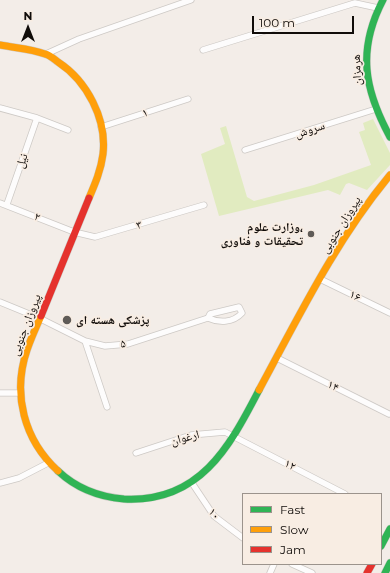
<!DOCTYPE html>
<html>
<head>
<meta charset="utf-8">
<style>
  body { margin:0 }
  #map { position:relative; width:390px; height:573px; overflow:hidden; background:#f3ede8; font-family:Montserrat,sans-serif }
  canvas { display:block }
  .legend { position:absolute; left:242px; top:493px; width:140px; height:72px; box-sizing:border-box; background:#f8ede3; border:1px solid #9b938c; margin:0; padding:5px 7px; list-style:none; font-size:12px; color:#100c09 }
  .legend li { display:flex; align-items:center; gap:8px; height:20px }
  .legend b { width:20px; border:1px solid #9b938c }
  .north { position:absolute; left:8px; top:8px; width:40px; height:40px; -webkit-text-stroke:3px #f8ede3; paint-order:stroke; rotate:0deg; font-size:11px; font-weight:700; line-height:16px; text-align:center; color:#100c09 }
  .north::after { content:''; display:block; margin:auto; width:14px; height:18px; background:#100c09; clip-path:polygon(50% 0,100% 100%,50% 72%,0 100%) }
  .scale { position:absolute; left:252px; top:16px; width:102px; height:18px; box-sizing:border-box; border:2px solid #100c09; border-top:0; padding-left:5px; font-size:12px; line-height:14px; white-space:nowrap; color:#100c09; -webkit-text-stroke:3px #f8ede3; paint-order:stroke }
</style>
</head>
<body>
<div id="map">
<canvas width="390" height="573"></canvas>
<ul class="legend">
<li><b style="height:5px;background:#30b455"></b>Fast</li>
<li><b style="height:5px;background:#ff9f0a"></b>Slow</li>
<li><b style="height:5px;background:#e5322d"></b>Jam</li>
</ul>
<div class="north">N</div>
<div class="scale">100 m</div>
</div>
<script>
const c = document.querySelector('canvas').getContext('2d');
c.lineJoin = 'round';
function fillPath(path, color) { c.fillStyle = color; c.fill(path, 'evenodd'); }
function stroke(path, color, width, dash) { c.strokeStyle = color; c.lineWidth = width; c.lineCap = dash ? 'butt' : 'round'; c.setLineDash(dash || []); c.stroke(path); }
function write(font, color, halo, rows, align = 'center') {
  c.font = font + ' Montserrat,"Noto Naskh Arabic",sans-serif'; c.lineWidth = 3.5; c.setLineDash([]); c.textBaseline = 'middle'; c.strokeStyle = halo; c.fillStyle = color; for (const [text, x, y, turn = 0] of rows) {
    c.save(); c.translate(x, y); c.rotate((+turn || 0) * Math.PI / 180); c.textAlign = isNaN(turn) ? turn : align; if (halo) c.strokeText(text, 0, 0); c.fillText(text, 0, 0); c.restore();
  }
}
fillPath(new Path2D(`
  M373,119l17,34v12l-23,25 -18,-7 -3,1 -6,11 -12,-5 -109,26 -18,-62 24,-10 -5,-16 6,-2 21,71 7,4 60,-16 57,-20 -12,-33 6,-2 -2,-7z`), '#e1ebc0');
const street = new Path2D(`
  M203,50l152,-47 23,5
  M46,54l33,-15 112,-39
  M0,108l37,10 31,12
  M101,127l87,-28
  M245,150l131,-41
  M0,203l74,29 21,5 109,-32
  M7,204l30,-86
  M320,279l70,34
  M0,302l39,16 46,23 20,5 23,-2 80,-26 2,-4 29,-7 3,6c-9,10 -23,10 -34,5
  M85,341l22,66
  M277,358l112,56
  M0,393h20
  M136,453l55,-18 34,-3 120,62
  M0,483l19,-5 29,-15
  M192,483l22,33 29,22
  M292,564l20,9
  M270,573l4,-9`);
const fast = new Path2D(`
  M383,0c-26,50 -19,89 7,137
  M58,471c18,17 42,26 66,28 75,4 105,-51 135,-109
  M381,546l9,-17
  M385,573l5,-10`);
const slow = new Path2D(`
  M0,45c15,3 31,4 45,9 5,1 9,5 13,8 29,19 49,57 45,92 -2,16 -8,30 -14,44
  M41,316c-5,11 -10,22 -14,34 -15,44 -3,90 31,121
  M259,390c40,-74 77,-150 131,-215`);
const jam = new Path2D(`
  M41,316l48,-118
  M367,573l5,-9`);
stroke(street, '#cdc9c5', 7);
stroke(fast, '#cdc9c5', 8);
stroke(slow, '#cdc9c5', 8);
stroke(jam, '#cdc9c5', 8);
stroke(street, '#fdfcfc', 5.5);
stroke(fast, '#30b455', 7);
stroke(slow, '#ff9f0a', 7);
stroke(jam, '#e5322d', 7);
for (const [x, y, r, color] of [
  [311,234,4,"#5f5b57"],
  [67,320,5,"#5f5b57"]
]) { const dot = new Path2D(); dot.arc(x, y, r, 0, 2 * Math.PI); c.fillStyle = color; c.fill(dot); stroke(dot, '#f8ede3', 1.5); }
write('12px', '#100c09', '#f8ede3', [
  ["هرمزان",357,70,-93],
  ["۱",145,113,-17],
  ["سروش",310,130,-18],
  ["نیل",22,161,-71],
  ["۲",37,217,23],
  ["۳",139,225,-17],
  ["پیروزان جنوبی",341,225,-58],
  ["۱۶",355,296,26],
  ["پیروزان جنوبی",26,325,-69],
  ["۵",123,344,-7],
  ["۱۴",333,386,27],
  ["ارغوان",185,438,-15],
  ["۱۲",290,465,27],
  ["۱۰",214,514,48]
]);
write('bold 12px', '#100c09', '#f8ede3', [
  ["وزارت علوم،",303,227],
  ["تحقیقات و فناوری",303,241],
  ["پزشکی هسته ای",76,320,"left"]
], 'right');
</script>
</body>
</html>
